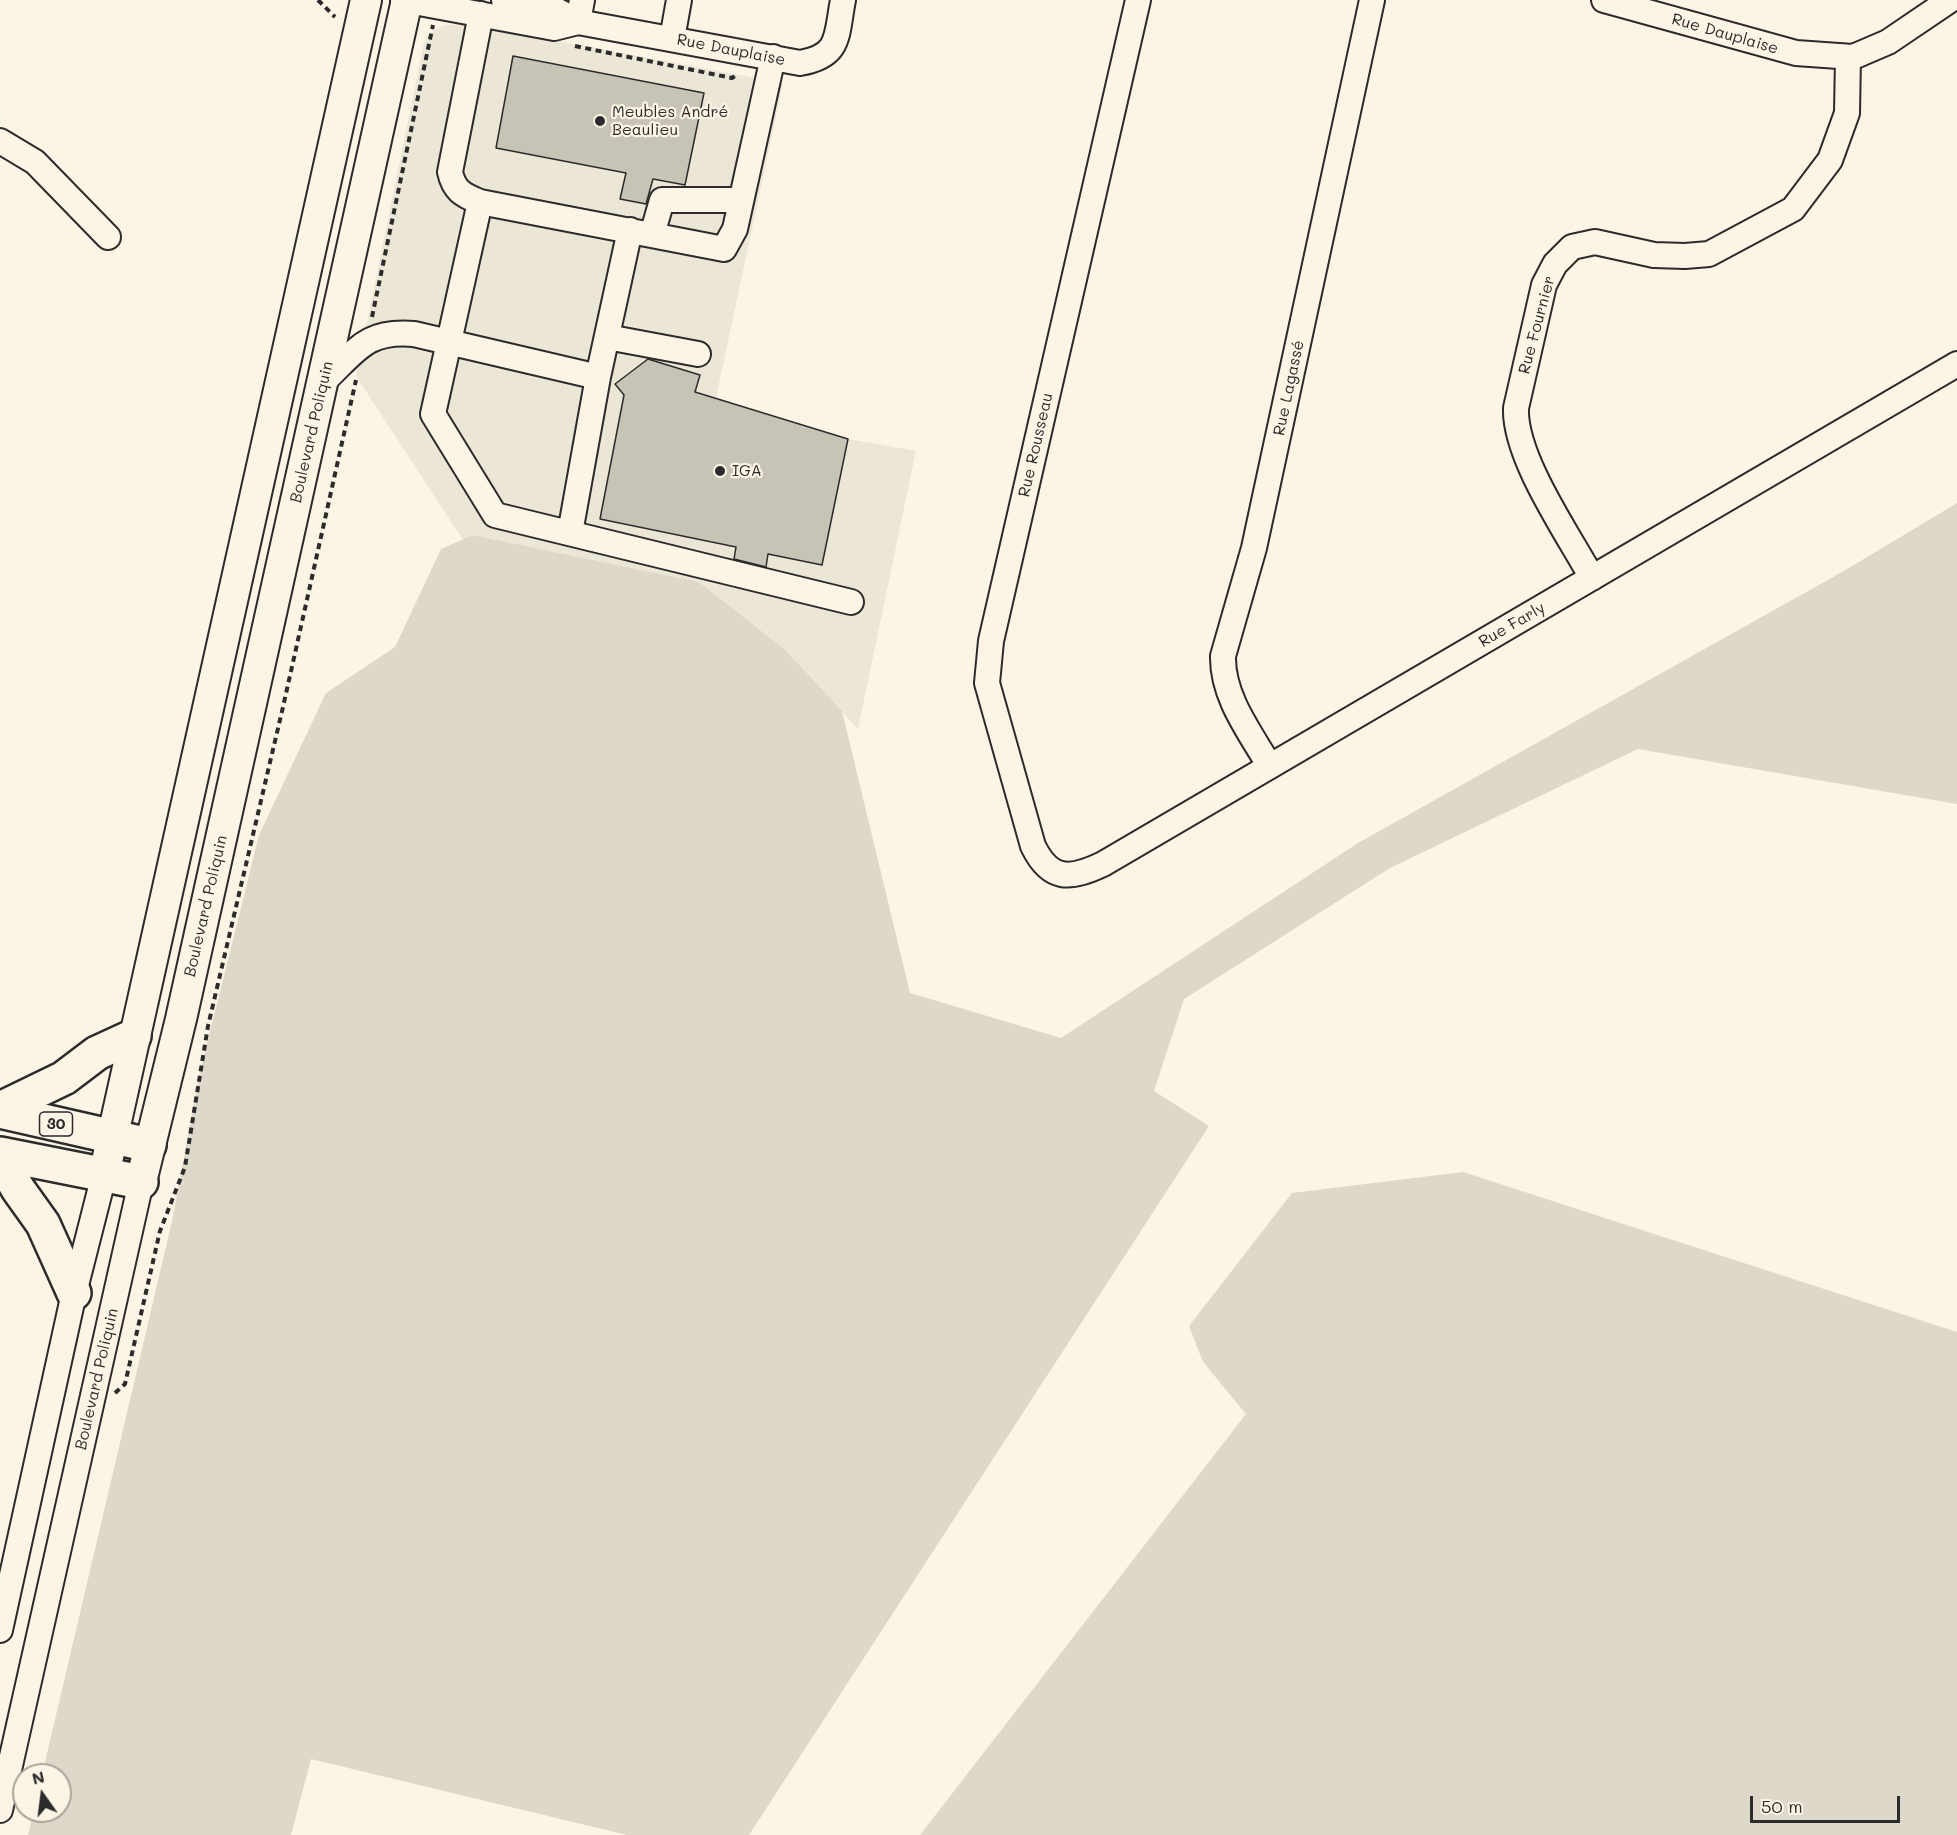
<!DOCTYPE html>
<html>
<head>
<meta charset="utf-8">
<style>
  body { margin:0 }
  #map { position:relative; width:1957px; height:1835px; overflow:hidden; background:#fcf5e5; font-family:Mali,sans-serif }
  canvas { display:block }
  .north { position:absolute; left:12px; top:1763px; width:60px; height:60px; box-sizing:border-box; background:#fcf5e5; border:2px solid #a8a49b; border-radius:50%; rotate:346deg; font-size:16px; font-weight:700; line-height:24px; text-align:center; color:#2b2b2b }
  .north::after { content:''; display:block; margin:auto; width:21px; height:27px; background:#2b2b2b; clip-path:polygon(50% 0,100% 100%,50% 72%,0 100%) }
  .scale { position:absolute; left:1750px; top:1796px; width:150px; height:27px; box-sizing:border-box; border:3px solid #2b2b2b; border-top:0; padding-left:8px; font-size:18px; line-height:21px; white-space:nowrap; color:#2b2b2b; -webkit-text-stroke:4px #fcf5e5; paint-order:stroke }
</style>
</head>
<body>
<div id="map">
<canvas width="1957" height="1835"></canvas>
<div class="north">N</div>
<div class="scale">50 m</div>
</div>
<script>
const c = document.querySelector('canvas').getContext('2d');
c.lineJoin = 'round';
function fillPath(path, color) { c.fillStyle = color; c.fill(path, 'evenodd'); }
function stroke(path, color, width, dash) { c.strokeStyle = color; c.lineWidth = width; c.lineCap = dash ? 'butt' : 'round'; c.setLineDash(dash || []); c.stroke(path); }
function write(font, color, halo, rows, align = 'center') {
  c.font = font + ' Mali,sans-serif'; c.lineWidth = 4.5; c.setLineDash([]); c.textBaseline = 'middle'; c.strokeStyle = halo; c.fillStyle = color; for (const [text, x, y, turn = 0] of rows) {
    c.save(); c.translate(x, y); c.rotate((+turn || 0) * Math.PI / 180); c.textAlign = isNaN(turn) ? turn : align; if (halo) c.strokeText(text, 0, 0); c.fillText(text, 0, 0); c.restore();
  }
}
fillPath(new Path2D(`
  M466,24l317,59 -67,315 132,41 68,12 -58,278 -76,-81 -83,-66 -226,-47 -10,5 -107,-164 68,-333 7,-11 14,-7z`), '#ece6d7');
fillPath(new Path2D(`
  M1957,503v301l-319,-55 -248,119 -206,131 -30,92 55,35 -460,709h-122l-316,-76 -20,76h-263l6,-24h26v-36h-18l130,-554 28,-149 59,-237 67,-142 69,-46 46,-98 32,-14 226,47 84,66 59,63 68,282 151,45 297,-195 484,-271z
  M1463,1172l494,160v503h-1037l326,-421 -43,-52 -14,-36 103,-133z`), '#ded8ca');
const building = new Path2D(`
  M513,56l191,37 -19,92 -32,-6 -7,25 -26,-5 6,-26 -130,-25z
  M648,359l52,16 -5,17 153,47 -26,126 -54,-11 -2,13 -32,-8 2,-12 -136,-28 24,-124 -9,-11z`);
fillPath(building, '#c8c3b7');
stroke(building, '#2b2b2b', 1.5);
const minor = new Path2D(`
  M403,0l151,28 24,-6
  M504,0l54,11 20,11 222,41c41,-7 36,-27 43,-63
  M1138,0l-147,641 -4,42 46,163c17,35 37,34 70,18l854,-500
  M1604,0l192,53 57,4 35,-15 62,-42
  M481,14l-31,158c4,18 12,23 30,30l244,47 11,-20 38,-172
  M578,22l4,-22
  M672,39l7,-39
  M0,141l35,21 73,75
  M480,202l-47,212 62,101 356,87
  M652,235l10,-35h79
  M607,337l91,17
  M324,381c33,-31 42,-51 90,-47l184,43
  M570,533l28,-156 32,-147
  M1592,578c-24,-44 -78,-121 -76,-170l28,-123 11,-21 17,-17 23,-5 59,13 31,1 24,-2 84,-45 37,-49 17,-47 1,-56
  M1269,765c-20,-34 -47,-69 -46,-109l31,-108 118,-548
  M0,1630l74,-337 30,-118
  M0,1810l141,-628`);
const major = new Path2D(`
  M104,1175l262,-1175
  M141,1182l40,-163 226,-1019`);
const highway = new Path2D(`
  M0,1109l64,-31 33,-25 37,-17
  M0,1111l149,34
  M0,1154l141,28
  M0,1157l18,32 25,35 31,69`);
stroke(minor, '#2b2b2b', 28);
stroke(major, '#2b2b2b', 34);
stroke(highway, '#2b2b2b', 38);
stroke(new Path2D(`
  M318,0l17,17
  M575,46l157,32 6,-4
  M372,317l61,-292
  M115,1393l10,-9 35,-153 25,-64 23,-141 75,-319 73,-327`), '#2b2b2b', 4, [6, 4.5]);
stroke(minor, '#fcf5e5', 24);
stroke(major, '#fcf5e5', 30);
stroke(highway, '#fcf5e5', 33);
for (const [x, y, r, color] of [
  [600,121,6,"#2b2b2b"],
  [720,471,6,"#2b2b2b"]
]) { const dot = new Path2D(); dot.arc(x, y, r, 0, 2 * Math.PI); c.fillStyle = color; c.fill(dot); stroke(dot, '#fcf5e5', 2); }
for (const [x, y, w] of [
  [56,1124,33]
]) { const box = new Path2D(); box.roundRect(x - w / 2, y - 12, w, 24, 4.5); c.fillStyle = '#fcf5e5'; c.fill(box); stroke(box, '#2b2b2b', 1.5); }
write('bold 15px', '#2b2b2b', null, [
  ["30",56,1124]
]);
write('16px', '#2b2b2b', '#fcf5e5', [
  ["Rue Dauplaise",1725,34,16],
  ["Rue Dauplaise",731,50,11],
  ["Rue Fournier",1537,325,-75],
  ["Rue Lagassé",1289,388,-78],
  ["Boulevard Poliquin",312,432,-77],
  ["Rue Rousseau",1036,445,-77],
  ["Rue Farly",1512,625,-30],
  ["Boulevard Poliquin",206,906,-77],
  ["Boulevard Poliquin",97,1379,-77]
]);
write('16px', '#2b2b2b', '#fcf5e5', [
  ["Meubles André",612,112],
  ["Beaulieu",612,130],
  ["IGA",732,471]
], 'left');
</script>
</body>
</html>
